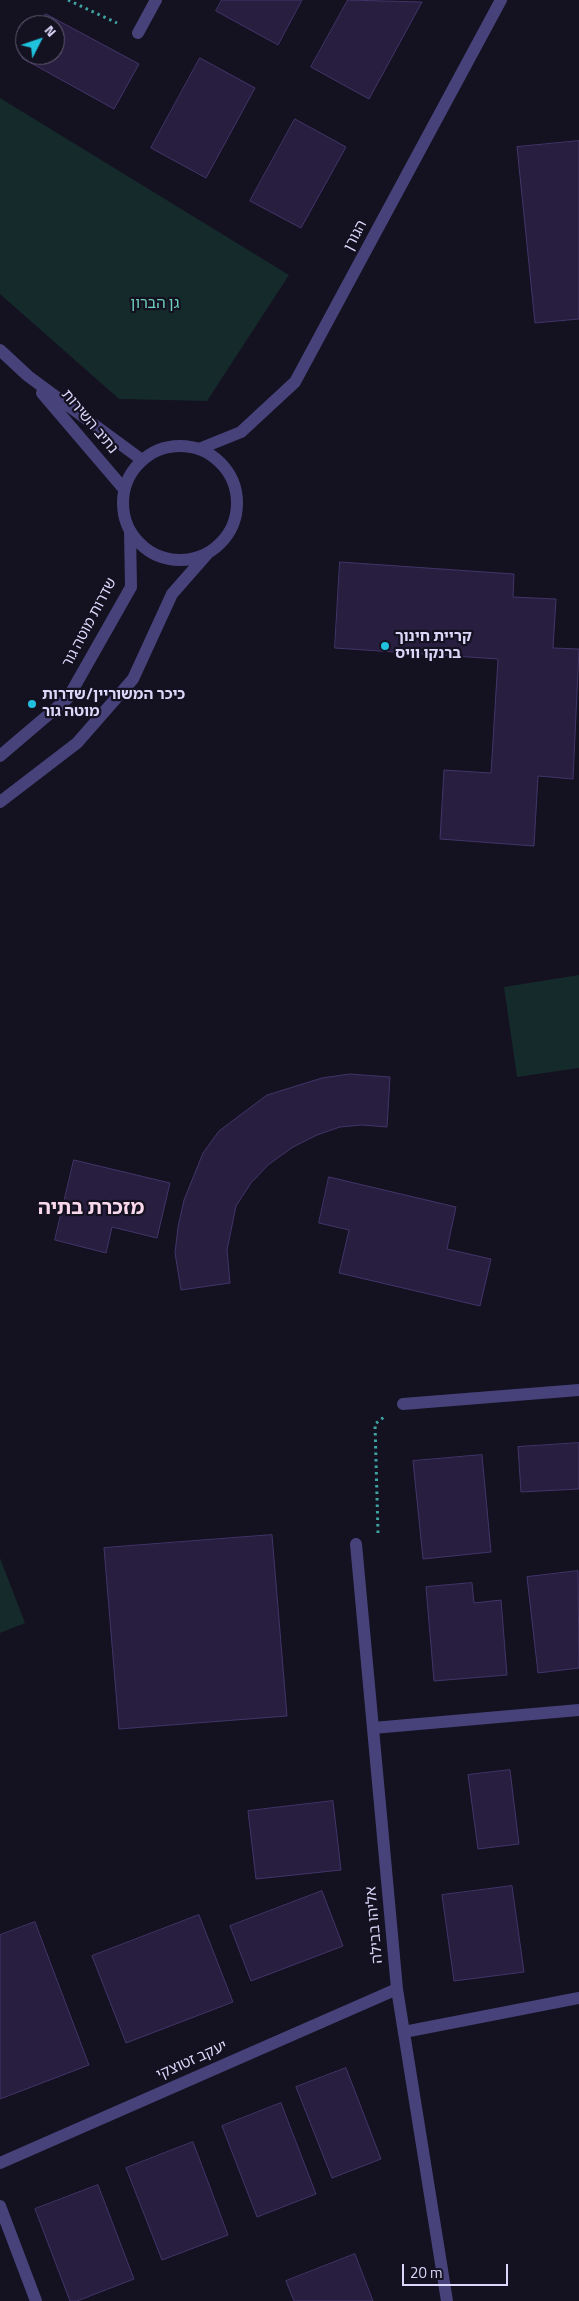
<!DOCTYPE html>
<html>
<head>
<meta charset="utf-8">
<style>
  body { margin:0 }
  #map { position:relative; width:579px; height:2301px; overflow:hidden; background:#141121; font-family:"Titillium Web",sans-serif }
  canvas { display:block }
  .north { position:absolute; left:15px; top:15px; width:50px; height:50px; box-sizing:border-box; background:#141121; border:1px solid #646077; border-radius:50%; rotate:49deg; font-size:14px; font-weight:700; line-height:20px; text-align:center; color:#dcd7f9 }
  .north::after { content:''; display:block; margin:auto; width:18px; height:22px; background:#1fc1dd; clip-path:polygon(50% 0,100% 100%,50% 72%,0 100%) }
  .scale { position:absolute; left:402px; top:2264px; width:106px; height:22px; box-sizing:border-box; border:2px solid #dcd7f9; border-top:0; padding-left:6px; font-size:15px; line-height:18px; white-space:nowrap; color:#dcd7f9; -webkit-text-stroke:4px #141121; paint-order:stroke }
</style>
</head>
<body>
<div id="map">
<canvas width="579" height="2301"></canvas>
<div class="north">N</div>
<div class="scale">20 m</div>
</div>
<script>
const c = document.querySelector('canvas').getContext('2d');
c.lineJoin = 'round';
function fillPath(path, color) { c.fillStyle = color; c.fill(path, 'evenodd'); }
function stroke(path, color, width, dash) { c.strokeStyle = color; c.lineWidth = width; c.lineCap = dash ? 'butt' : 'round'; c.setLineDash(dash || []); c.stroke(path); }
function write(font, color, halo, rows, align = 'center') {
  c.font = font + ' "Titillium Web","Noto Sans Hebrew",sans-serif'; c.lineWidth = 4.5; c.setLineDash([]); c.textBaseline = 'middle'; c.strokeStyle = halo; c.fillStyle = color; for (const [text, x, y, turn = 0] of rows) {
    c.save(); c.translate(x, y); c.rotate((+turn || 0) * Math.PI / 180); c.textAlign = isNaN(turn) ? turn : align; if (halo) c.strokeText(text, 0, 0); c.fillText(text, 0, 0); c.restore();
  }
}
fillPath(new Path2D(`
  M0,98l289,177 -82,126 -88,-2 -119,-105z
  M579,975v93l-62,9 -13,-90z
  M0,1558l25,65 -25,10z`), '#152a2a');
const building = new Path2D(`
  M222,0h80l-24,45 -62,-34z
  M348,0l74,2 -53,97 -58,-32z
  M46,14l93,50 -25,45 -92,-51 3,-6v3h30v-30h-15z
  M200,58l55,30 -49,90 -55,-30z
  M295,119l51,28 -45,81 -51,-27z
  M579,141v178l-44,4 -18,-176z
  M340,562l174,12 -1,23 43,2 -3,49 26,1 -6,130 -35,-3 -4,70 -94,-7 4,-69 47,3 7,-114 -163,-11z
  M350,1074l40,3 -3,50 -25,-2 -22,2 -23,8 -24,12 -25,18 -17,18 -15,23 -9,44 3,33 -49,7 -6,-37 3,-26 6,-27 19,-47 16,-22 48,-36 55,-17z
  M74,1160l96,23 -13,55 -45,-11 -6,26 -51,-13z
  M329,1177l127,30 -9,42 44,10 -11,47 -141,-33 10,-43 -30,-7z
  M579,1443v46l-58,3 -3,-45z
  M482,1455l9,97 -68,7 -10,-98z
  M272,1535l15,181 -168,13 -15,-181z
  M578,1571l1,97 -41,5 -11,-96z
  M472,1583l2,20 27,-3 6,75 -73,6 -8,-94z
  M510,1770l9,74 -41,5 -10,-74z
  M333,1801l8,69 -85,9 -8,-68z
  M512,1886l12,86 -70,9 -12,-86z
  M322,1891l21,55 -92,35 -21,-55z
  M199,1915l34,87 -107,41 -34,-87z
  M35,1922l54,143 -89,34v-164z
  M346,2068l35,91 -49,19 -36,-91z
  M281,2103l35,91 -59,23 -35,-91z
  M193,2142l35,93 -66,25 -36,-92z
  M98,2185l36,94 -57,22h-7l-35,-92z
  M355,2254l18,47h-79l-8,-20z`);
fillPath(building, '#281f40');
stroke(building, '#413569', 1);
stroke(new Path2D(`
  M68,0l49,23
  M378,1533l-3,-109 9,-7`), '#3fa5a4', 3, [2.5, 4]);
stroke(new Path2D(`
  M138,33l18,-33
  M199,449l42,-17 54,-50 206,-382
  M403,1404l176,-14
  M356,1544l41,445 50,312
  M373,1728l206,-18
  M404,2032l175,-34
  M0,2163l397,-174
  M0,2206l36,95`), '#47427a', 12);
stroke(new Path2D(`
  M0,350l28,26 114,84
  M42,393l82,96
  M123 503a57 57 0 1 1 114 0a57 57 0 1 1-114 0Z
  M0,756l68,-58 63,-111 -1,-56
  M0,802l77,-59 56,-64 39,-85 36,-41`), '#47427a', 12);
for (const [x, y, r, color] of [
  [385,646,5,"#1fc1dd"],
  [32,704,5,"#1fc1dd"]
]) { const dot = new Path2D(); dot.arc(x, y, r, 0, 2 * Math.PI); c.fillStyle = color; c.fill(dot); stroke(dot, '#141121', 2); }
write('15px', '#dcd7f9', '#141121', [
  ["הגורן",356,236,-62],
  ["נתיב השירות",89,422,50],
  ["שדרות מוטה גור",90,623,-62],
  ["אליהו בבילה",375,1925,-95],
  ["יעקב זטוצקי",192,2061,-24]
]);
write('15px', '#6cd0bc', '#141121', [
  ["גן הברון",155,304]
]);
write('bold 15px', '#dcd7f9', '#141121', [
  ["קריית חינוך",395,637],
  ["ברנקו וויס",395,654],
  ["כיכר המשוריין/שדרות",42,695],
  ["מוטה גור",42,712]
], 'left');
write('bold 20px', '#fad8ec', '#141121', [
  ["מזכרת בתיה",91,1209]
]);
</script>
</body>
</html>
